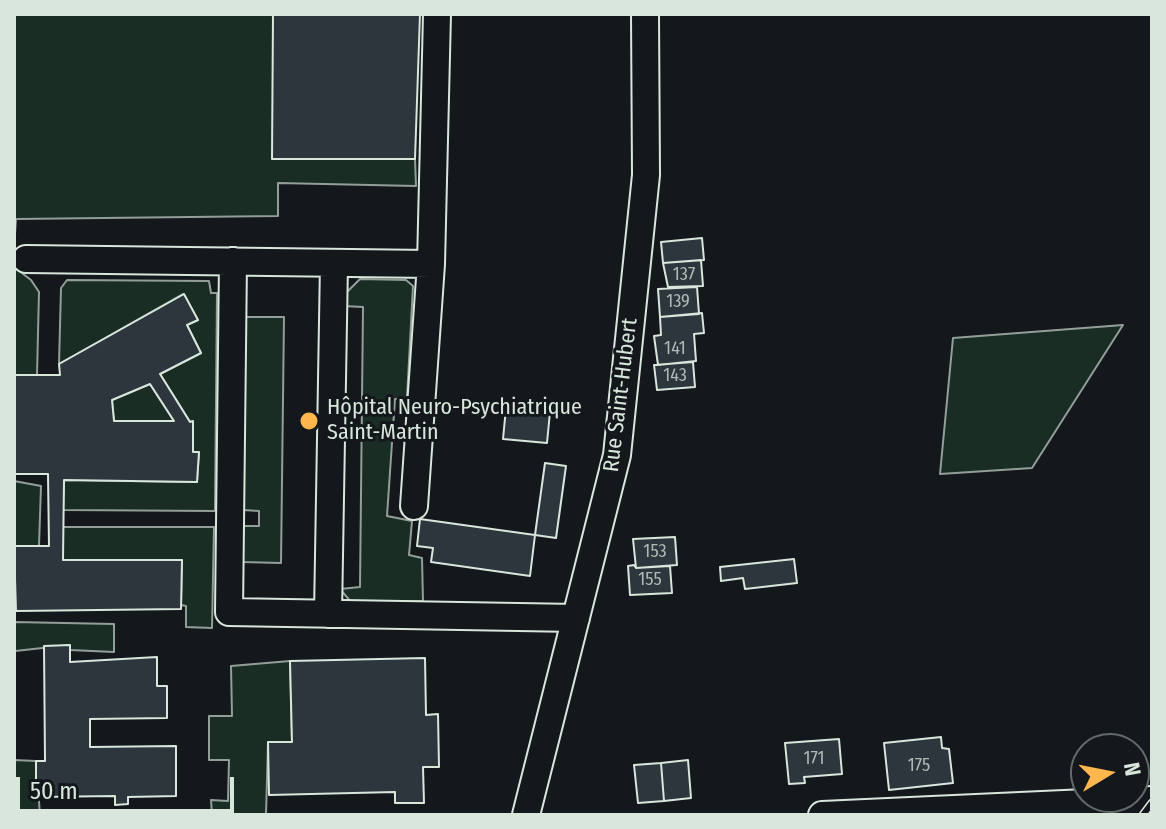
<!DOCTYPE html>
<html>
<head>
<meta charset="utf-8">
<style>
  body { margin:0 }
  #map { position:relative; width:1166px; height:829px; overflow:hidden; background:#14181c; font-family:"Fira Sans Condensed",sans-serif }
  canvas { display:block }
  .frame { position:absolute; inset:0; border:16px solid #d8e6dc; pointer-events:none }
  .north { position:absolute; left:1070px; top:733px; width:80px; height:80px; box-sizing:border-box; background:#14181c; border:2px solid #626a69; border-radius:50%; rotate:80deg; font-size:22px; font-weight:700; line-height:32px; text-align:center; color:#d8e6dc }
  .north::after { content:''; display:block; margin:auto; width:28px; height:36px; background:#ffb74d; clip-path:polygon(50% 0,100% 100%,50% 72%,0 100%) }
  .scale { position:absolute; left:16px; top:777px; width:218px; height:36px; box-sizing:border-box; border:4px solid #d8e6dc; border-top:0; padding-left:10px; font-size:24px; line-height:28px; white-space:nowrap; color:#d8e6dc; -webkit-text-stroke:6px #14181c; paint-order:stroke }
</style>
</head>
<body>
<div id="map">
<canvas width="1166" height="829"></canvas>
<div class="frame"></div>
<div class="north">N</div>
<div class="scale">50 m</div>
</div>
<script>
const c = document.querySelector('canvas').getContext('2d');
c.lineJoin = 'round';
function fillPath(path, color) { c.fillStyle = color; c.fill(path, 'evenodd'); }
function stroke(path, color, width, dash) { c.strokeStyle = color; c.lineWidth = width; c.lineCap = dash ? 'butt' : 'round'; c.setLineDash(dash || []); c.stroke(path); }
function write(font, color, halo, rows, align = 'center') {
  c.font = font + ' "Fira Sans Condensed",sans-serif'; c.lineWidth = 6; c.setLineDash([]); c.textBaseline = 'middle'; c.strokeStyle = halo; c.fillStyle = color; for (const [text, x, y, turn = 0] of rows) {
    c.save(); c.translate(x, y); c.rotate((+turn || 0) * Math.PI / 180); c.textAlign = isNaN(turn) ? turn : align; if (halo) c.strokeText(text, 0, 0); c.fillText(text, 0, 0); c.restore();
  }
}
const green = new Path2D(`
  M14,14h259v144l142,1 1,27 -138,-3v33l-262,3 -2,30z
  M14,267l17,13 8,12 -2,83h-23z
  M360,279l46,1 7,6 -6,112 -12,1 -8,117 25,5 -3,34 13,3 1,43 -72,1 -11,-13 20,-2 3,-280 -20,-1 -2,-14 7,-1z
  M67,280l142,1 2,12h6l-2,218 -152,-1 1,-30 133,2 2,-30h-6l-3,-30 -30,-48 41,-21 -14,-28 11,-5 -15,-26 -124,70 2,-76z
  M245,317h39l-3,246 -38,-1v-36h16v-15l-16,-1z
  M1123,325l-91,143 -92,6 13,-136z
  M150,384l24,37h-60l-2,-21z
  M14,481l27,5 -2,60h-25z
  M63,527h151l-2,101 -26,-1v-21l-5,-1 1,-45h-119z
  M14,622l100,2v28l-44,-2v-5l-55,6 -1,67z
  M290,661l2,81 -24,1 -2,72h-54l-1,-15 17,1 1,-41h-20v-44h23l-1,-50z
  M14,760l22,1 4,54h-26z`);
fillPath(green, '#1a2d24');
stroke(green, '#939e99', 2);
const building = new Path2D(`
  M273,14h147l-5,145h-143z
  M702,238l2,22 -41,3 -2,-21z
  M701,260l2,26 -35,1 -5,-24z
  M697,287l2,27 -39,3 -2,-28z
  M184,294l14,26 -11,5 14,28 -41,21 30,48 3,-1v31h6l-2,30 -133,-2 -1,80h119l-1,49 -165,2 -2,-65h35l-1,-72h-34v-99h46l-1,-11zM150,384l24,37h-60l-2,-21z
  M702,313l2,20 -10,1 2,27 -38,4 -4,-29 7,-1 -1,-18z
  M693,362l2,25 -38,3 -3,-25z
  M506,408l44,4 -3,31 -44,-4z
  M545,463l21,3 -10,72 -21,-3z
  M420,519l115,16 -5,41 -99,-14 2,-14 -16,-2z
  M675,537l2,28 -41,3 -3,-29z
  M794,559l3,24 -52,6 -2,-11 -22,3 -1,-14z
  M634,565l2,3 34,-2 2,27 -42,2 -2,-29z
  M70,645v17l87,-5v29h10v32l-77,1v28l86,-1v50l-48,1v7l-13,1v-9l-79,1v-36h9l-1,-115z
  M425,658l1,57 12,-1 1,53h-16l1,36h-29v-11l-126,3 -1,-53h24l-2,-81z
  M941,737l1,11 7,1 4,34 -64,7 -5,-47z
  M839,739l3,35 -38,3 1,6 -16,1 -4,-41z
  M688,760l3,38 -27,3 -3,-38z
  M661,763l3,38 -26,2 -4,-38z`);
fillPath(building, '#2c363c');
stroke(building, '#d8e6dc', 2);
const minor = new Path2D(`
  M26,259l405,5
  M233,261l-4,351 347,6
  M414,506l17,-242 6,-250
  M328,614l6,-351
  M526,815l91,-360 29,-280 -1,-161
  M822,815l330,-15`);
stroke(minor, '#d8e6dc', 30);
stroke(minor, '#14181c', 26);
const rail = new Path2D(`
  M1143,815l9,-12`);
stroke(rail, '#d8e6dc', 9);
stroke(rail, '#14181c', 6, [18]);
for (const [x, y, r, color] of [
  [309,421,10,"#ffb74d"]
]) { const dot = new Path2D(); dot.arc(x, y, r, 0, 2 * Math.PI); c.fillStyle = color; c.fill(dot); stroke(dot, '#14181c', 3); }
write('18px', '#adbab4', null, [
  ["137",684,275],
  ["139",678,302],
  ["141",675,349],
  ["143",675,376],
  ["153",655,552],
  ["155",650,580],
  ["171",814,759],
  ["175",919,766]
]);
write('22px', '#d8e6dc', '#14181c', [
  ["Rue Saint-Hubert",621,395,-83]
]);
write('22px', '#d8e6dc', '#14181c', [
  ["Hôpital Neuro-Psychiatrique",327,408],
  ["Saint-Martin",327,433]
], 'left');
</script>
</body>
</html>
